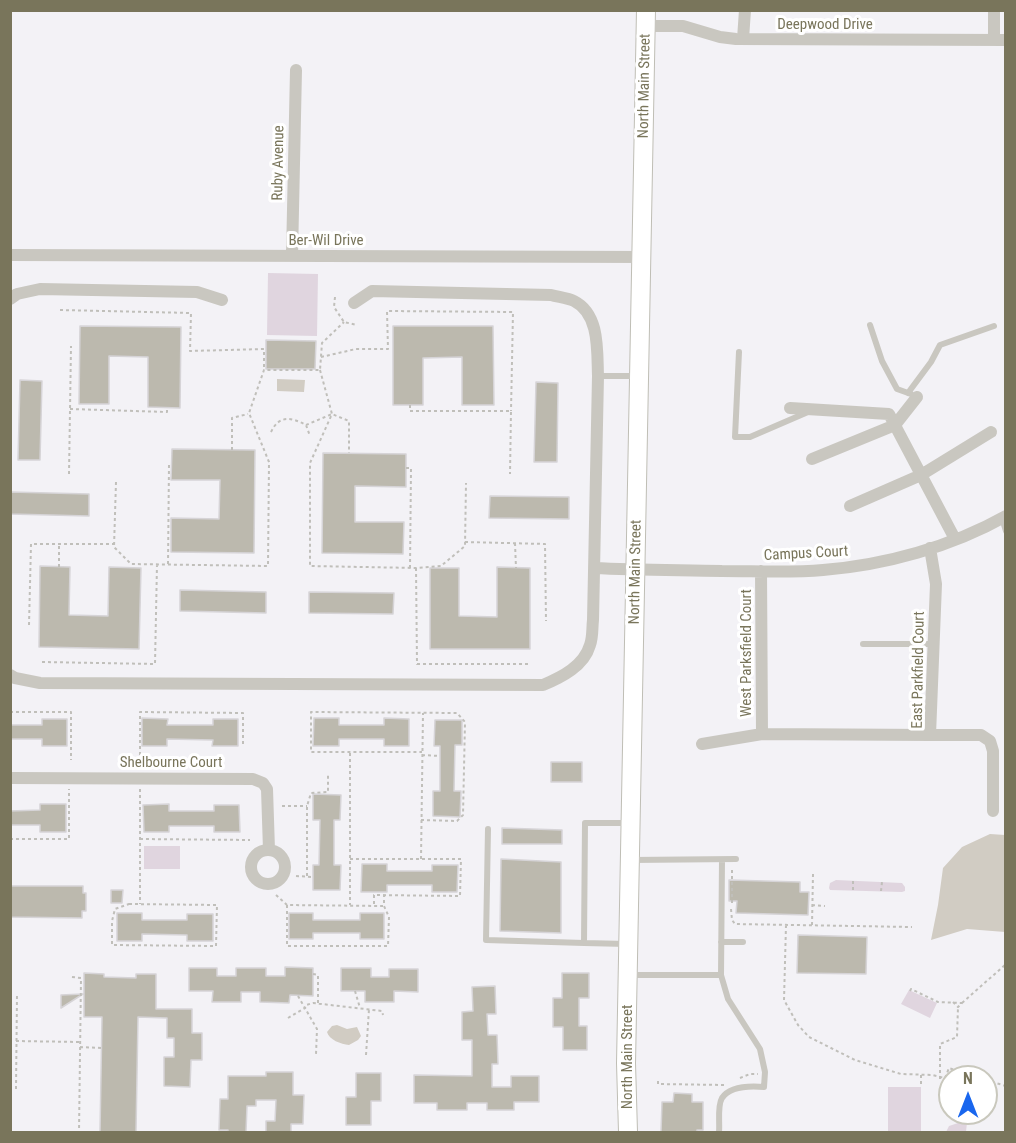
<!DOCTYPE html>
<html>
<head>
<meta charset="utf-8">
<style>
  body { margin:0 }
  #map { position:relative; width:1016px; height:1143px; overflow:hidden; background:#f3f2f6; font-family:"Roboto Condensed",sans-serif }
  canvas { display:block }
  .frame { position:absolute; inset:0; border:12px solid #79755b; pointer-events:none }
  .north { position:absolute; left:938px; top:1065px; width:60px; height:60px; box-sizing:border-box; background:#fff; border:2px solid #c9c8bd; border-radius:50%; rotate:0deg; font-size:16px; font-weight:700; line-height:24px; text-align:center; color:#79755b }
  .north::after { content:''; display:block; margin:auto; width:21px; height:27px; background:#1966ee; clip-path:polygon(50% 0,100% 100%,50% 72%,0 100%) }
</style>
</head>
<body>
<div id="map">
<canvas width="1016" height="1143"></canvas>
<div class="frame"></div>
<div class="north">N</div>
</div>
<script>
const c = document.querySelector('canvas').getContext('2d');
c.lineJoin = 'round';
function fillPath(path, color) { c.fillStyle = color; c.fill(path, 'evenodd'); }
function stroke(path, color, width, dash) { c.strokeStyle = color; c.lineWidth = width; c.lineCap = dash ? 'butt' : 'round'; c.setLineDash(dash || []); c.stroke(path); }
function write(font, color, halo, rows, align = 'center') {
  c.font = font + ' "Roboto Condensed",sans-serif'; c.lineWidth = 6; c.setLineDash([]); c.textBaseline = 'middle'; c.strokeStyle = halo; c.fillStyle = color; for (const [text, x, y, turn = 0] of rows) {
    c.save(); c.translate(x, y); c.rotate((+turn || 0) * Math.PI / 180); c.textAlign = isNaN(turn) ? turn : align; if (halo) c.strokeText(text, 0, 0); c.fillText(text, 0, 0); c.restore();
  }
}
fillPath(new Path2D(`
  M268,273l50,1 -1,62 -50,-1z
  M144,846h36v23h-36z
  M836,880l66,3 3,4v4l-3,1 -72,-2 -1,-2 1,-5z
  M909,990l28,13 -7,15 -29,-14z
  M888,1087h33v45h-33z
  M963,1113h5l-2,19h-20l3,-6 12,-4z`), '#e0d5df');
fillPath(new Path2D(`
  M277,379l28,1 -1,12 -27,-1z
  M990,834l15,1v97l-38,-3 -36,11 7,-35 5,-37 19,-21z
  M337,1025l10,4 10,-2 4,9 -3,4 -9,5c-8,-1 -20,-5 -22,-13l5,-6z`), '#d1ccc3');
const building = new Path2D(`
  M80,326l101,1 -1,81 -32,-1v-50l-39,-1v48h-30z
  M393,326h100l1,79h-32v-48l-39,1v47h-30z
  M266,340l50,1 -1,28h-49z
  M20,380l22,1 -2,79h-22z
  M536,382l22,1 -1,79h-23z
  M172,449l83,1 -1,103 -83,-1v-34l48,1 1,-39h-49z
  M323,453l83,1v33l-51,-1v36h49l-1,32 -81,-1z
  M10,492l79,2v22l-79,-2z
  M490,496l79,1v22l-80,-1z
  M40,566l30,1 -1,48 39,1 1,-49 32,1 -2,81 -100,-2z
  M497,567l33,1v81h-100v-81h29v48l38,1z
  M180,590l86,2v21l-86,-2z
  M309,592l85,1 -1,21 -84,-1z
  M142,718l26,1 -1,6h46v-6h25v27h-26l1,-6 -46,-1v7h-25z
  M314,718h25v7h45v-7l25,1v27h-25v-7h-45v7h-26z
  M42,719h25v27h-25v-7h-32v-14h32z
  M435,720h27v25h-7l-1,46h7l-1,26 -27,-1v-25h7v-45h-6z
  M551,762h31v20h-31z
  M313,794l28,1 -1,25h-6v45h7l-1,25h-27v-25h6l1,-45h-7z
  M40,804h26v28h-26v-7h-30v-14l30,-1z
  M169,804v7h45v-6h25l1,27h-26v-6h-45v6h-25l-1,-27z
  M502,828l60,2v14h-60z
  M501,859l60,3v71l-61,-2z
  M362,864h25v7h45v-6h26l-1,27h-25v-7h-45v7h-26z
  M729,880l71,2v10h9l-1,23 -72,-2 1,-12h-8z
  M10,886h73v7h3v18h-4v7l-72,-1z
  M111,890h12l-1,13h-11z
  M117,913h25v7h45v-6h26v27h-26v-6l-45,-1v7h-25z
  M289,913h24v7h47v-7h24v26h-24v-6h-47v6h-24z
  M798,935l69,2 -1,37 -69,-1z
  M285,967l28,1v28l-23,-1 -1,8 -29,-1v-10h-19v10h-29l1,-11h-24v-23h28v8h19v-8h30v8h19z
  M341,968h30v9h18v-8h29v23l-24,-1v11h-29v-11h-24z
  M84,973l20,1v3l32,1v-4h20v35h36v24h10v27h-11l-1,27 -26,-1v-29h10v-19h-7v-20l-29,-1 -2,115h-36l2,-115h-18z
  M562,973h27v25h-10v28h8v24h-24v-23h-10v-29h9z
  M495,986l1,28h-9l1,21h9l1,29h-6v23h19v-11h28v26h-25v8h-27v-7h-20v7h-30v-7h-23v-28l58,1v-36h-10v-28l11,-1 -1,-24z
  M83,994l-22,14v-13z
  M266,1072h27v23h11l-1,29h-12v8h-25v-11h9l1,-21h-20v6h-9l-1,26h-18v-2h-9l1,-31h8v-23h38z
  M356,1073h25v28h-10v24h-25v-28h10z
  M674,1093l18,1v8h11v28h-6v2h-36l1,-30h11z`);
fillPath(building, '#bcb9ae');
stroke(building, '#d6d4d7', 1.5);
const secondary = new Path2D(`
  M628,1132l-2,-69 20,-1053`);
stroke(secondary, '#bfbeb5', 20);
stroke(new Path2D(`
  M335,297l-1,10 10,15 13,3
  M60,310l131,3 -1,38 74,-2v21
  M321,357l35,-8h32l-1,-38 126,1 -2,99
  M320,370l12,44 -22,49v103l106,2 25,-2 24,-20 1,-63
  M410,405v6h101l-1,63
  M70,409l97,3v-4
  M306,425l26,-11 17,7v32
  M271,432c8,-17 20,-15 35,-7l4,11
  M232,450v-32l16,-4
  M406,468h5l-1,100
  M69,474l2,-128
  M116,482l-2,65 17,17 137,2 1,-104 -20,-49 15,-43h56l2,-27 22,-21
  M465,542l80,2 1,77
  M515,543l1,25
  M168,564l1,-100
  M59,567v-23
  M416,568l1,96h113
  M29,625l2,-81h83
  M42,662l113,2 2,-100
  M10,712h61v48
  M350,753v152
  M422,755l18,1
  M140,761v-49l103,1v31
  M140,789v115
  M282,806h25
  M421,820l36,1 6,-6 2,-93 -8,-9 -146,-1v40h111
  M10,839h59v-50
  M140,839l110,1
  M350,859h111l-1,37 -86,-1v11
  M421,859l2,-146
  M296,876l17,1
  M307,876v-70l4,-13 17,-1v-17
  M853,890v-9
  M881,891l1,-9
  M276,895l11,10 96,1
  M732,903v-33
  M129,904l88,1 -1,41 -104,-1v-24l3,-12z
  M287,905v41h101l1,-29 -5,-11v-10
  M812,905l13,1
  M731,909l1,11 3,4 177,3
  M786,925l-2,75 14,25 11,12 46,23 46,14 31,1 13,3 4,-10 28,9
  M812,925l1,-51
  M313,974l5,1v28
  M72,977l9,1 -2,154
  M355,991l5,17
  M910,991l1,-2 27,13 24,1 -4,4 -5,-5
  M298,996l19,33 -1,25
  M962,1003l44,-39
  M288,1018l17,-10 1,-3 7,-2 69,8 1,4
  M16,1041l63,1
  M80,1047l22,1
  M366,1055l3,-46
  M921,1075v12
  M740,1078l10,-4h8
  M940,1079v-35l17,-7 1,-30
  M986,1080l20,6
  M658,1081v3l66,1
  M16,1089l1,-95`), '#c0bfba', 2, [3, 3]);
stroke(new Path2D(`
  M870,325l12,36 15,28 14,5
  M739,352l-4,85h15l58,-25
  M598,376h38
  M908,393l23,-31 9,-17 54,-19
  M1002,518l4,13
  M863,644h70
  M488,829l-2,111 98,3
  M631,860l105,-1
  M721,942h22
  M627,944l-43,-1 1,-120h42
  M628,975h93
  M719,1132c1,-9 -2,-26 3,-34 8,-12 30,-12 42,-11l1,-15 -5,-23 -32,-50 -7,-24 1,-115`), '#c9c7c0', 6);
stroke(new Path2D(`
  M646,26h37l37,11 16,2 270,1
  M743,39l2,-29
  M994,40v-30
  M10,255l632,2
  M292,256l4,-186
  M10,299l7,-5 23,-5 157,3 25,8
  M790,408l99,6 66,125
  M812,459l83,-34 22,-28
  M850,506l71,-31 70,-43
  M930,548l6,36 -6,151h51l9,6 3,10v60
  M594,568c43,2 86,2 128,3 34,0 68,2 101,-1 62,-5 128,-23 183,-54
  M761,571l1,163
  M10,675l5,3 25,5 503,2c19,-8 41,-19 47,-40 3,-8 2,-17 3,-25l5,-244c-1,-25 2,-62 -24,-75 -6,-3 -16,-4 -23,-6l-179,-4 -18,12
  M702,744l60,-10 168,1
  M10,778l243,1 10,4 4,6 2,61
  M251 867a17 17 0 1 1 34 0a17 17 0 1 1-34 0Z`), '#c9c7c0', 12);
stroke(secondary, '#fff', 18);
write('15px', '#79755b', '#fff', [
  ["Deepwood Drive",825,25],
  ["North Main Street",645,86,-89],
  ["Ruby Avenue",279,163,-89],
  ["Ber-Wil Drive",326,241],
  ["Campus Court",806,554,-3],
  ["North Main Street",636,572,-89],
  ["West Parksfield Court",747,653,-90],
  ["East Parkfield Court",919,670,-89],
  ["Shelbourne Court",171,763],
  ["North Main Street",628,1057,-90]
]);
</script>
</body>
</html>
